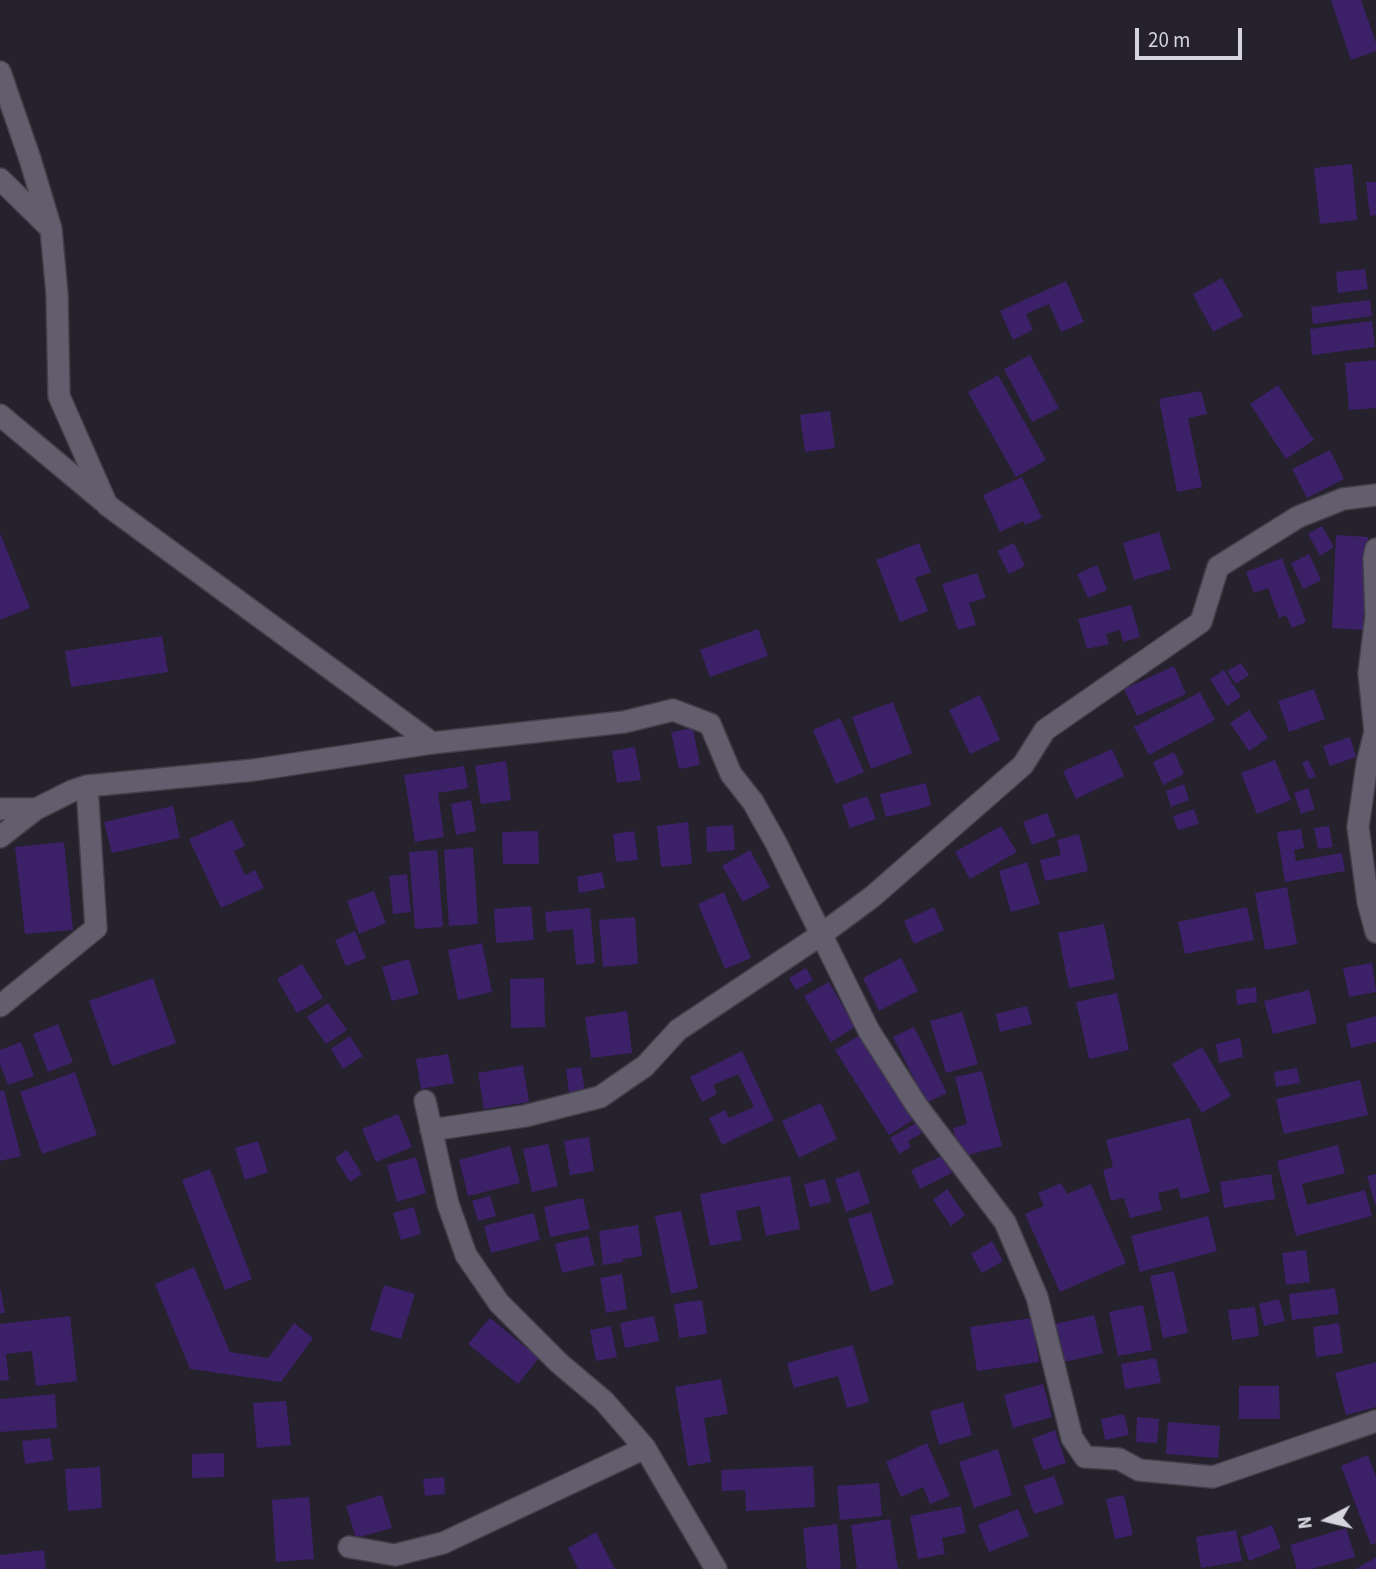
<!DOCTYPE html>
<html>
<head>
<meta charset="utf-8">
<style>
  body { margin:0 }
  #map { position:relative; width:1376px; height:1569px; overflow:hidden; background:#25212d; font-family:"Source Sans 3",sans-serif }
  canvas { display:block }
  .north { position:absolute; left:1292px; top:1485px; width:70px; height:70px; -webkit-text-stroke:5px #25212d; paint-order:stroke; rotate:263deg; font-size:19px; font-weight:700; line-height:28px; text-align:center; color:#d6d4dc }
  .north::after { content:''; display:block; margin:auto; width:24px; height:32px; background:#d6d4dc; clip-path:polygon(50% 0,100% 100%,50% 72%,0 100%) }
  .scale { position:absolute; left:1135px; top:28px; width:107px; height:32px; box-sizing:border-box; border:4px solid #d6d4dc; border-top:0; padding-left:9px; font-size:21px; line-height:24px; white-space:nowrap; color:#d6d4dc; -webkit-text-stroke:5px #25212d; paint-order:stroke }
</style>
</head>
<body>
<div id="map">
<canvas width="1376" height="1569"></canvas>
<div class="north">N</div>
<div class="scale">20 m</div>
</div>
<script>
const c = document.querySelector('canvas').getContext('2d');
c.lineJoin = 'round';
function fillPath(path, color) { c.fillStyle = color; c.fill(path, 'evenodd'); }
function stroke(path, color, width, dash) { c.strokeStyle = color; c.lineWidth = width; c.lineCap = dash ? 'butt' : 'round'; c.setLineDash(dash || []); c.stroke(path); }
fillPath(new Path2D(`
  M1331,0h30l15,43v8l-25,9z
  M1352,164l5,56 -37,4 -6,-56z
  M1366,182h10v33l-6,1z
  M1365,269l3,20 -30,4 -2,-21z
  M1222,278l21,38 -30,16 -20,-38z
  M1066,281l18,41 -23,10 -12,-28 -23,10 7,16 -20,10 -13,-29z
  M1370,300l2,16 -59,8 -2,-17z
  M1372,321l3,26 -63,8 -2,-26z
  M1030,355l29,53 -27,14 -28,-53z
  M1376,360v48l-27,2 -4,-47z
  M998,375l48,85 -30,17 -48,-85z
  M1278,385l36,55 -28,19 -36,-55z
  M1201,391l6,23 -19,4 14,69 -25,5 -18,-93z
  M830,411l5,37 -30,4 -5,-37z
  M1330,450l14,29 -37,19 -15,-29z
  M1022,477l20,41 -17,7 -2,-4 -23,11 -17,-37z
  M1322,526l12,21 -14,9 -12,-22z
  M1159,532l12,37 -37,11 -11,-37z
  M0,533l30,75 -30,12z
  M1336,535l32,2 -5,93 -31,-2z
  M919,543l12,29 -16,6 13,33 -28,11 -24,-62z
  M1014,543l11,23 -16,8 -12,-23z
  M1309,554l12,26 -18,9 -12,-26z
  M1282,558l24,64 -14,6 -6,-13 -7,3 -11,-30 -14,5 -8,-21z
  M1097,565l10,25 -19,8 -11,-24z
  M977,573l9,25 -17,5 7,22 -18,5 -16,-46z
  M1131,605l9,32 -17,5 -3,-12 -14,4 3,10 -22,5 -9,-30z
  M758,629l10,27 -58,21 -10,-27z
  M162,636l6,36 -97,15 -6,-36z
  M1241,663l8,12 -13,9 -9,-13z
  M1174,666l12,28 -49,22 -13,-27z
  M1224,670l17,27 -14,9 -17,-27z
  M1314,689l11,30 -36,13 -11,-31z
  M1200,692l15,28 -66,35 -15,-28z
  M980,695l20,45 -30,14 -21,-44z
  M893,702l19,51 -41,16 -19,-52z
  M1249,710l19,28 -19,13 -19,-28z
  M840,718l24,54 -28,12 -23,-54z
  M693,728l7,37 -21,4 -8,-37z
  M1350,737l6,20 -26,9 -7,-20z
  M635,747l6,33 -24,3 -5,-32z
  M1112,749l12,27 -48,23 -13,-28z
  M1174,752l10,22 -21,11 -10,-23z
  M1275,760l16,40 -34,14 -16,-41z
  M1308,760l8,16 -7,3 -7,-16z
  M506,761l5,39 -30,4 -6,-38z
  M464,766l4,22 -30,5 6,44 -29,5 -11,-67z
  M926,783l5,23 -45,11 -6,-23z
  M1184,784l5,16 -18,7 -5,-16z
  M1308,788l7,21 -14,5 -7,-21z
  M867,796l9,23 -26,9 -8,-23z
  M471,800l5,31 -20,4 -5,-31z
  M173,806l7,32 -68,15 -8,-31z
  M1194,809l5,15 -21,6 -5,-14z
  M1047,813l9,23 -24,9 -9,-23z
  M232,820l13,26 -11,5 11,24 10,-5 9,18 -43,20 -32,-69z
  M688,822l4,42 -31,3 -4,-41z
  M733,825l2,25 -28,2 -1,-25z
  M1001,826l16,26 -47,27 -15,-27z
  M1329,826l4,21 -15,2 -4,-21z
  M1301,829l3,19 -10,2 2,11 46,-8 3,18 -60,11 -8,-50z
  M538,831l1,33h-36l-1,-32z
  M634,831l4,29 -22,2 -3,-28z
  M1079,834l9,37 -43,10 -5,-21 21,-5 -4,-15z
  M64,842l9,88 -48,4 -10,-87z
  M473,847l5,77 -29,2 -5,-76z
  M437,850l6,77 -28,2 -6,-77z
  M750,850l20,37 -27,15 -21,-36z
  M1027,862l13,42 -29,8 -12,-41z
  M602,872l3,16 -26,5 -2,-16z
  M407,874l4,38 -18,2 -4,-38z
  M1287,887l10,57 -32,6 -10,-57z
  M374,891l12,32 -27,11 -12,-33z
  M724,892l27,66 -26,11 -27,-65z
  M531,906l3,34 -38,3 -2,-34z
  M934,907l10,23 -30,14 -10,-23z
  M1247,907l7,33 -69,14 -7,-32z
  M590,908l5,55 -19,2 -3,-36 -26,3 -2,-20z
  M635,917l3,47 -35,3 -4,-47z
  M1104,924l11,55 -46,9 -11,-55z
  M355,931l11,27 -20,8 -11,-26z
  M482,943l10,49 -34,8 -10,-50z
  M901,958l17,33 -39,20 -16,-33z
  M409,959l10,35 -27,7 -10,-34z
  M1372,963l4,29 -27,5 -6,-29z
  M302,964l21,34 -26,15 -20,-34z
  M806,968l7,12 -17,10 -7,-12z
  M153,978l23,65 -64,23 -23,-65z
  M544,978l1,49 -34,1 -1,-49z
  M829,982l26,45 -24,15 -27,-46z
  M1256,987l1,15 -20,3 -1,-15z
  M1309,990l8,33 -44,11 -9,-33z
  M1117,993l12,57 -40,9 -13,-57z
  M328,1003l19,27 -21,14 -19,-27z
  M1027,1006l5,18 -32,8 -4,-18z
  M627,1011l5,42 -41,5 -6,-41z
  M962,1012l16,52 -32,9 -16,-52z
  M1376,1016v26l-25,6 -5,-24z
  M58,1024l15,38 -25,10 -15,-38z
  M914,1027l33,66 -21,10 -33,-66z
  M860,1035l53,85 -24,15 -54,-85z
  M350,1036l13,20 -20,13 -12,-20z
  M1240,1038l3,19 -24,6 -3,-19z
  M21,1042l13,34 -26,9 -8,-21v-14z
  M1202,1047l29,49 -29,17 -30,-49z
  M742,1051l32,69 -52,25 -13,-27 16,-8 4,8 25,-11 -16,-33 -25,11 4,9 -15,8 -12,-25z
  M448,1054l6,29 -33,6 -5,-30z
  M523,1065l6,37 -45,7 -6,-36z
  M581,1067l4,24 -16,3 -3,-25z
  M1297,1068l3,15 -24,4 -2,-15z
  M982,1071l20,75 -41,11 -8,-29 14,-4 -12,-47z
  M75,1072l22,63 -55,19 -22,-62z
  M1360,1080l8,35 -84,19 -8,-35z
  M4,1090l17,66 -21,5v-70z
  M821,1103l16,36 -38,19 -17,-37z
  M398,1114l14,33 -36,15 -14,-33z
  M1190,1118l20,74 -29,7 -3,-11 -20,5 4,17 -32,8 -6,-20 -13,3 -8,-31 10,-3 -7,-27z
  M916,1123l6,10 -14,8 3,6 -12,7 -9,-16z
  M589,1137l5,34 -24,4 -6,-34z
  M258,1141l10,31 -23,8 -10,-32z
  M548,1144l10,42 -26,6 -9,-43z
  M1338,1145l7,28 -43,11 5,21 58,-15 7,26 -76,20 -19,-75z
  M510,1146l10,37 -52,13 -9,-36z
  M347,1150l15,24 -12,8 -15,-24z
  M944,1155l8,18 -32,16 -9,-19z
  M416,1157l10,36 -29,9 -10,-37z
  M210,1169l42,110 -27,11 -43,-110z
  M859,1171l11,32 -24,9 -11,-33z
  M1271,1174l4,25 -51,9 -4,-26z
  M1376,1174v30h-1l-8,-28z
  M790,1176l10,53 -34,7 -6,-30 -24,5 6,29 -32,6 -10,-52z
  M825,1179l6,23 -21,5 -6,-23z
  M1061,1183l6,11 24,-10 35,79 -66,29 -35,-78 19,-8 -6,-13z
  M947,1189l18,26 -14,11 -18,-26z
  M490,1196l6,20 -18,5 -6,-20z
  M583,1198l7,31 -40,8 -6,-30z
  M414,1207l7,27 -20,6 -8,-27z
  M681,1211l17,77 -27,6 -16,-78z
  M871,1212l23,72 -23,8 -23,-73z
  M534,1213l6,27 -49,13 -7,-27z
  M1208,1216l9,35 -77,21 -9,-36z
  M638,1225l4,31 -19,3v3l-20,3 -4,-34z
  M588,1236l7,29 -33,8 -7,-29z
  M992,1241l11,20 -21,12 -11,-19z
  M1306,1250l4,32 -24,3 -4,-32z
  M194,1267l36,85 38,6 26,-35 19,15 -32,44 -91,-13 -35,-85z
  M1174,1271l14,62 -25,5 -13,-62z
  M622,1274l5,35 -21,4 -6,-35z
  M384,1285l31,9 -14,45 -31,-9z
  M0,1287l5,26h-5z
  M1335,1288l4,26 -47,6 -3,-26z
  M1279,1299l6,22 -21,5 -5,-22z
  M702,1300l5,34 -28,4 -5,-34z
  M1143,1305l9,45 -34,6 -9,-44z
  M1255,1307l4,29 -27,4 -4,-30z
  M1094,1315l9,38 -43,10 -9,-38z
  M70,1316l7,65 -41,5 -4,-35 -26,3 3,26 -9,1v-57z
  M654,1316l5,25 -34,7 -5,-25z
  M490,1318l49,40 -21,26 -50,-40z
  M1032,1318l7,44 -62,9 -7,-44z
  M1339,1323l4,30 -27,4 -3,-30z
  M611,1326l6,31 -21,4 -6,-31z
  M853,1345l16,57 -22,6 -9,-32 -44,12 -7,-25z
  M1156,1358l5,25 -36,6 -4,-25z
  M1376,1362v45l-30,8 -11,-42z
  M721,1379l7,35 -24,4 7,44 -23,4 -13,-79z
  M1043,1384l9,33 -39,11 -9,-33z
  M1239,1386h40l1,33h-41z
  M55,1394l2,34 -57,4v-33z
  M286,1401l5,44 -34,3 -4,-45z
  M963,1402l9,33 -33,10 -9,-34z
  M1124,1414l5,21 -24,5 -4,-21z
  M1137,1417l22,2 -2,24 -21,-1z
  M1168,1422l52,4 -2,32 -52,-4z
  M1055,1430l11,33 -23,7 -11,-31z
  M50,1438l3,22 -28,4 -3,-23z
  M927,1443l23,53 -20,8 -7,-17 -22,10 -15,-35z
  M998,1449l14,46 -38,13 -15,-46z
  M224,1453v24l-32,1v-24z
  M1368,1455l8,22v66l-5,2 -30,-79z
  M813,1466l2,41 -69,4 -1,-21 -23,1 -1,-21z
  M100,1467l2,41 -34,3 -3,-42z
  M1054,1476l10,28 -30,10 -10,-28z
  M444,1477l1,17 -20,2 -2,-17z
  M879,1483l3,33 -42,4 -3,-34z
  M382,1495l10,33 -36,10 -10,-32z
  M1124,1495l9,40 -18,4 -9,-40z
  M309,1497l5,62 -38,3 -4,-62z
  M961,1506l5,27 -24,5 3,16 -27,5 -8,-43z
  M1018,1509l11,27 -40,16 -11,-27z
  M890,1519l8,50h-41l-6,-44z
  M837,1524l4,45h-34l-4,-41z
  M1272,1525l9,23 -32,13 -8,-24z
  M1346,1528l9,29 -43,12h-15l-7,-24z
  M1236,1530l6,31 -41,7 -5,-31z
  M596,1532l19,37h-37l-10,-21z
  M44,1550l2,19h-46v-14z
  M1376,1557v12h-20z`), '#3c2169');
const street = new Path2D(`
  M0,72l30,87 21,70 6,65 2,102 48,109 325,238
  M0,179l47,46
  M0,415l103,86
  M1376,549l-2,9 2,58 -7,57 6,59 -8,32 -9,63 10,75 8,30
  M0,809h36l36,-18 15,-5 167,-16 178,-27 192,-21 49,-12 37,14 21,50 22,28 23,41 93,188 48,75 88,116 32,75 35,141 13,19 34,2 20,11 74,7 163,-56
  M0,837l36,-28
  M0,1006l96,-78 -9,-142
  M425,1101l23,103 18,51 33,48 60,60 45,38 41,47 71,121
  M431,1130l94,-14 75,-19 45,-31 33,-36 144,-96 50,-37 151,-132 22,-35 156,-108 17,-55 80,-50 45,-18 33,-4
  M349,1547l46,8 48,-12 202,-95`);
stroke(street, '#423f49', 24);
stroke(street, '#635e6d', 21);
</script>
</body>
</html>
